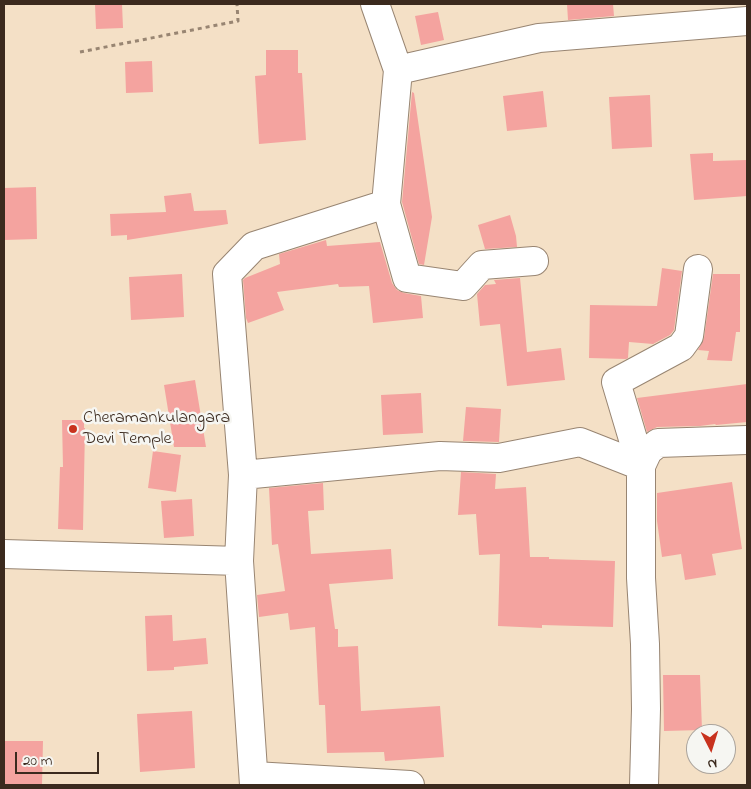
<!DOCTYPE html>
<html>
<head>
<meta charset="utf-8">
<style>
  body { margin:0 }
  #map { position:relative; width:751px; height:789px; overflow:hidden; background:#f4e0c6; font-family:"Indie Flower",sans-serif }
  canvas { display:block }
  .frame { position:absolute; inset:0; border:5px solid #3b2a1e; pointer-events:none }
  .north { position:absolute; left:686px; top:724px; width:50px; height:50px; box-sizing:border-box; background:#f6f6f2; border:1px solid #aba49d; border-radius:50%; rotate:175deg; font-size:14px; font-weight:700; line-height:20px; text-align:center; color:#3b2a1e }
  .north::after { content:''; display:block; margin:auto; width:18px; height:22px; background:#c8321e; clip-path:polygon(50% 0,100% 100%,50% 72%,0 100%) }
  .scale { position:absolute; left:15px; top:752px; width:84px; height:22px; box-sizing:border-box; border:2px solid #3b2a1e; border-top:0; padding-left:6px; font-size:15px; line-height:18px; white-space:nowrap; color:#3b2a1e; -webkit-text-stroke:4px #f6f6f2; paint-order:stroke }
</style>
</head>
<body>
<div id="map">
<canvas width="751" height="789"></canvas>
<div class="frame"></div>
<div class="north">N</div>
<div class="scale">20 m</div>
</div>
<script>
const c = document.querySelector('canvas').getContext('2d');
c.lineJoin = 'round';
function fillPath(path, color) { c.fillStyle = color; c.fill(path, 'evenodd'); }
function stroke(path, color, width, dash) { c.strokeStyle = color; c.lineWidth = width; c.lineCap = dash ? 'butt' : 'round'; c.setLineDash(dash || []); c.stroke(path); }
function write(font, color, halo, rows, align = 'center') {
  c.font = font + ' "Indie Flower",sans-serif'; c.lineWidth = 5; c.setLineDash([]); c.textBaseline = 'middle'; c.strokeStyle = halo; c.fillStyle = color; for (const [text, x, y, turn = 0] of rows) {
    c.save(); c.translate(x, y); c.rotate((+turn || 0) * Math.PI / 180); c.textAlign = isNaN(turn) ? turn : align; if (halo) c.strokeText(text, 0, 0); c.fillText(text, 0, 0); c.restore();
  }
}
fillPath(new Path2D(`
  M95,4h27l1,24 -27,1z
  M567,4h46l1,12 -46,4z
  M438,12l6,28 -23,5 -6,-29z
  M266,50h32v23h4l4,67 -47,4 -4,-68 11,-1z
  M152,61l1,31 -27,1 -1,-31z
  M543,91l4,36 -40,4 -4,-35z
  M412,92l2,1 18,124 -8,48 -5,-1 -17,-62z
  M650,95l2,52 -40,2 -3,-52z
  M713,153v8l34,-1v36l-53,4 -4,-46z
  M36,187l1,52 -33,1v-52z
  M191,193l3,18 32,-1 2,14 -101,16v-5l-16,1 -1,-22 56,-2 -2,-16z
  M510,215l6,21 1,11 -32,2 -7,-24z
  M326,240l1,6 53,-4 12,41 5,7 7,3 17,3 2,22 -50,5 -4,-37 -30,1 -1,-3 -61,8 7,18 -36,13 -2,-5 -3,-38 2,-2 35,-14 -1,-10z
  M662,268l20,3 -8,59 -4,5 -17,9 -24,-2 -1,16 -2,1 -37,-1 1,-53 67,1z
  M182,274l2,43 -53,3 -2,-43z
  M713,274h27v58h-4l-4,29 -25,-1 2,-9 -11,-1 6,-12z
  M520,278l7,74 34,-4 4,32 -58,6 -7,-62 -20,2 -3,-32 8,-9 11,-1 -2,-4z
  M195,380l11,67h-32l-10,-62z
  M747,384v38l-31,3 -1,-1 -15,2 -43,1 -10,5 -10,-34z
  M421,393l2,40 -40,2 -2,-40z
  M466,407l35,2 -2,33 -36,-1z
  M62,420h22v8h1l-2,102 -25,-1 2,-62h3z
  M153,451l28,4 -5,37 -28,-4z
  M461,472l35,2 -1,15 31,-2 4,70h19v2l66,2 -2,66 -71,-2v3l-44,-2 2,-72 -21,1 -3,-41 -18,1z
  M732,482l10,67 -30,5 4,21 -31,5 -4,-26 -19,3 -5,-36v-28z
  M323,483l1,27 -16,1 3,43 80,-5 2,30 -64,5 6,45h3v18l20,-1 3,65 79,-5 4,51 -59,4 -1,-9 -57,1 -2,-48h-6l-4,-78 -25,3 -2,-17 -29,4 -2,-22 28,-4 -7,-47 -6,1 -3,-57z
  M192,499l2,37 -30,2 -3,-37z
  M172,615l1,26 33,-3 2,26 -34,3v3l-27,1 -2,-55z
  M663,675h37l2,55 -38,1z
  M192,711l3,57 -55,4 -3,-58z
  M4,741h39l-1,44h-38z`), '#f4a39f');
const minor = new Path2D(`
  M398,70l141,-32 208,-17
  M386,204l21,74 56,8 19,-21 52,-4
  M641,466l-25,-84 65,-35 8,-11 9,-67
  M243,475l197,-19 59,2 81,-16 61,24
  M4,554l235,7
  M254,776l156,9
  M254,785l-15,-224 4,-86 -16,-201 27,-28 132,-42 12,-134 -23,-66
  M644,785l2,-76 -1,-65 -4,-66v-112l7,-15 10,-8 89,-3`);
stroke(minor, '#988572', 30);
stroke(new Path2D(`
  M80,52l158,-31 -1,-17`), '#988572', 3, [4, 4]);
stroke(minor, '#fff', 28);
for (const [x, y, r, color] of [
  [73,429,5,"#c8321e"]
]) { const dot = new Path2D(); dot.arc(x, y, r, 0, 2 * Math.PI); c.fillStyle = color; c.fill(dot); stroke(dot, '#f6f6f2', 2); }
write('18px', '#3b2a1e', '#f6f6f2', [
  ["Cheramankulangara",83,419],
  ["Devi Temple",83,440]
], 'left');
</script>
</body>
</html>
